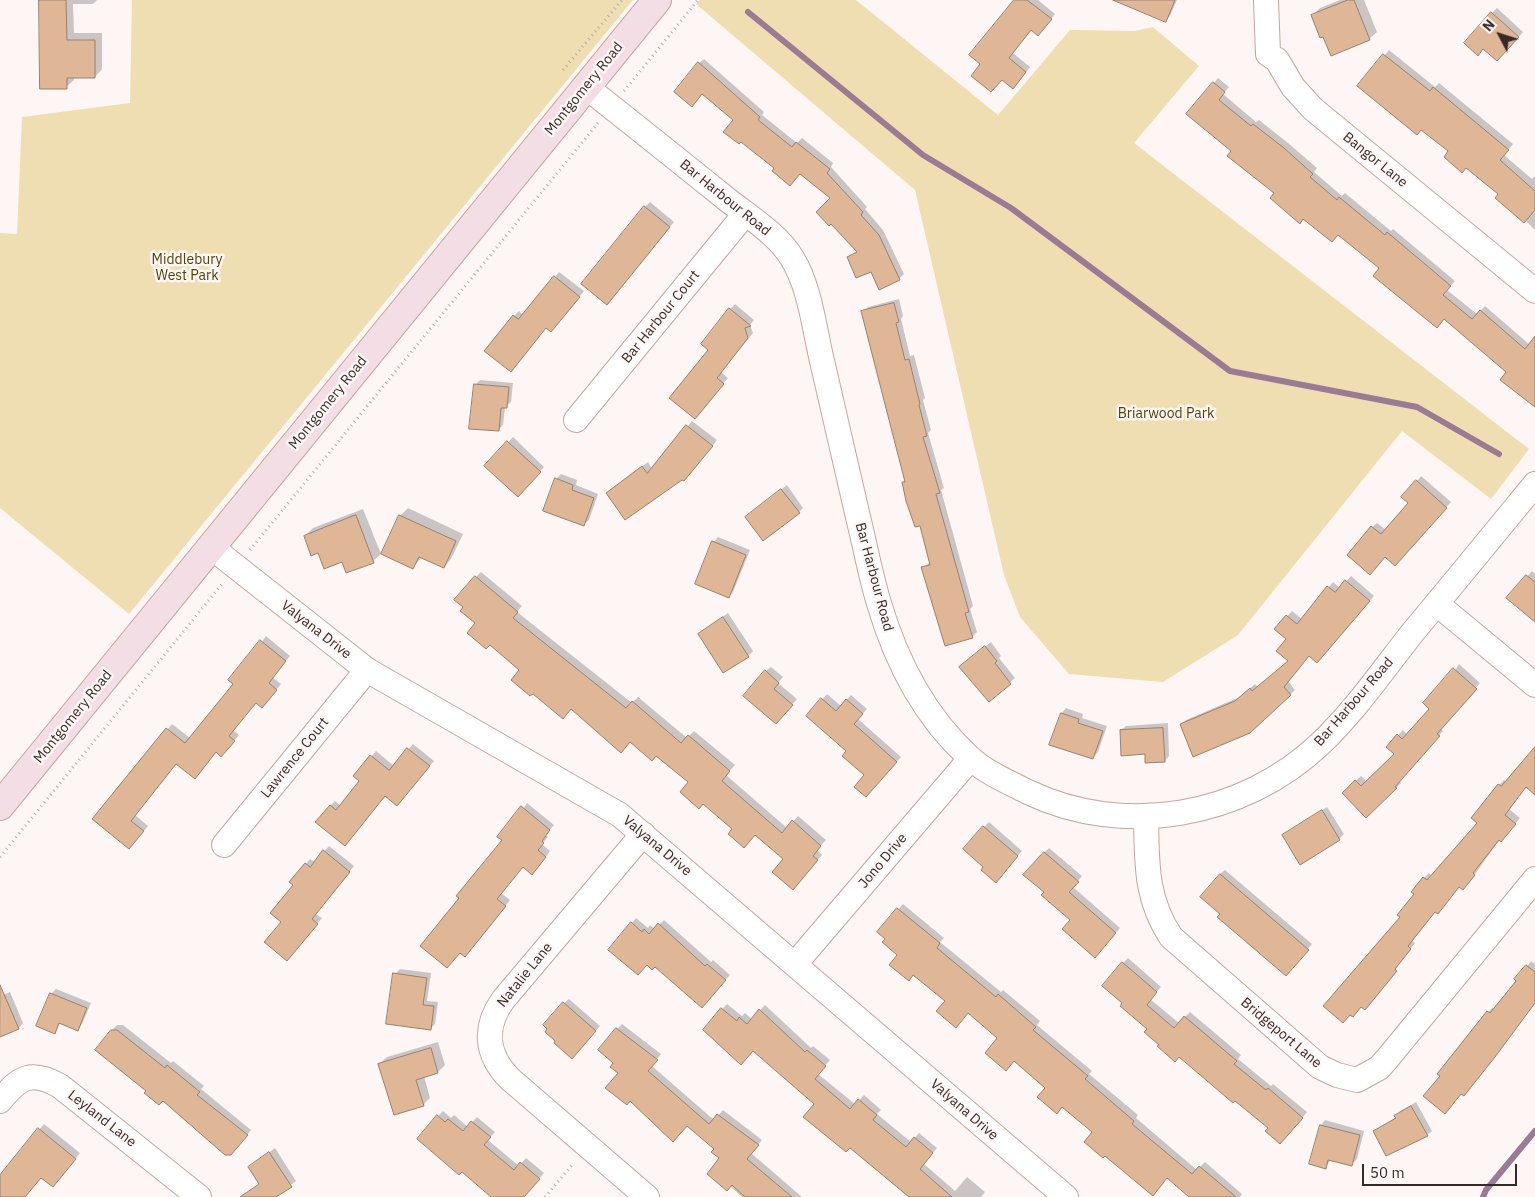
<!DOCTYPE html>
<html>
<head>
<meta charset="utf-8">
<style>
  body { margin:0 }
  #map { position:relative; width:1535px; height:1197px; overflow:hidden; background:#fdf6f5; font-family:"IBM Plex Sans",sans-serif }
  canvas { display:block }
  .north { position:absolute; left:1475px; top:10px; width:50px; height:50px; -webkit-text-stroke:4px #fdf6f5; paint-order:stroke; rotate:310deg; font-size:14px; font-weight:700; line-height:20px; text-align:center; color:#362927 }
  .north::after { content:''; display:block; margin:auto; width:18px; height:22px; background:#362927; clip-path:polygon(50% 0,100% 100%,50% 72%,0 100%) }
  .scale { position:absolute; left:1362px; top:1164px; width:155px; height:22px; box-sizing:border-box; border:2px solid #362927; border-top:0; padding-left:6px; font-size:15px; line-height:18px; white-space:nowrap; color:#362927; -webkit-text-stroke:4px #fdf6f5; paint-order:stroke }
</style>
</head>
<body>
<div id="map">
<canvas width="1535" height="1197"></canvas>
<div class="north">N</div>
<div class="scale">50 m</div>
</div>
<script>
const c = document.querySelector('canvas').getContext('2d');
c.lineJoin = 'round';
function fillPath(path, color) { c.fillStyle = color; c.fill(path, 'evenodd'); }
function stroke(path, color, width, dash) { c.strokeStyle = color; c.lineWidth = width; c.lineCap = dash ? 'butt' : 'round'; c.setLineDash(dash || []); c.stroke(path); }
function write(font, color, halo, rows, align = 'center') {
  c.font = font + ' "IBM Plex Sans",sans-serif'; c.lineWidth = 5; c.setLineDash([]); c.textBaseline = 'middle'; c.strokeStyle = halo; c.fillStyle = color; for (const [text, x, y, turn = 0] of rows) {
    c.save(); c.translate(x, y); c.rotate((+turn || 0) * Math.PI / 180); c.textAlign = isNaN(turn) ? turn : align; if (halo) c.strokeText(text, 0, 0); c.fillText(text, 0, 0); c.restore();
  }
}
fillPath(new Path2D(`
  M132,0h501l-504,614 -129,-106v-275l17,1 5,-117 108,-14z
  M700,0h156l142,115 72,-85 65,1 18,-4 46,39 -65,77 395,306 -38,50 -89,-68 -164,204 -75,47 -94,-8 -49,-57 -16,-42 -89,-385 -219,-186z`), '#eedeb2');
fillPath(new Path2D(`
  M41,0h56l-4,4h-20l1,29h28v36l-7,8h-21v3l-8,7z
  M1016,0h22l17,14 -12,16 -11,-1 -19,24 17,14 -12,16 -36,-19z
  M1145,0h32l-7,16 -5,5z
  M1340,0h24l13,32 -8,7 -45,-4 -12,-19 8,-8z
  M1497,8l26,24 -21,23 -18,-7 8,-35z
  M1389,50l46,37 4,-4 74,61 -9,11 28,24 3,-3v54l-36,-36 -49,-43 -28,-22 -63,-43z
  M704,59l60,53 -2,3 35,28 5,-5 31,25 -2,4 36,40 -2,2 18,21 21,44 -5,5 -28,-9 -23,-12 10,-7 -26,-53 -32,-26 -24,-4 -41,-48 -36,-57z
  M1218,78l11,9 -6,7 33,28 3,-2 29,23 29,25 -3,4 28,24 3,-3 46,38 2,-2 62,52 -8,9 30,24 8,-8 45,39 5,1v51l-90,-79 -107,-84 -62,-41 -43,-42 -19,-68z
  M650,202l24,20 -62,76 33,-91z
  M559,272l25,19 -28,35 -10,1 -31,39 -1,-50 5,-5 4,4z
  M899,299l4,17 -2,3 9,37 4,-1 11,43 -2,2 8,30 -3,3 16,55 -3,2 32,116 -3,3 7,23 -5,5 -49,-69 7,-6 -9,-38 -18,-41 3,-3 -43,-168 5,-5z
  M735,304l19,16 -4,5 3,8 -32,39 7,6 -28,35 10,-63 20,-41z
  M480,380l33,3 -2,19 -6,5 -2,18 -5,5 -23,-45z
  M692,421l25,19 -28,35 -82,18 41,-31 4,7z
  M513,437l31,30 -26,28 -32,-29z
  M561,474l16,6 -1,5 22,9 -9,26 -5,4 -28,-45z
  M1421,476l30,26 -51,57 -28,-32 5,-4 9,7 24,-27 7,-22z
  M787,485l16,23 -4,4 -48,1z
  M408,508l55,26 -12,25 -7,8 -22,-10 -9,10 -13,-51z
  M363,509l18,45 -8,7 -31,-1 -23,-8 -14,-16 8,-8z
  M718,537l32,13 -17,42 -5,5 -14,-55z
  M1532,571l3,3v46l-27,-22z
  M481,572l41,34 -5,6 115,91 6,-6 49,41 7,-7 41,34 -9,10 61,53 11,-12 28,24 -9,10 5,5 -24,28 -13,-24 -29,-25 -22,-5 -44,-47 -34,-27 -135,-85 -44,-47 -1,-46z
  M1351,576l23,20 -52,61 -13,-2 -21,26 7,9 -5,5 -109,30 5,-5 56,-24 13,-12 3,3 31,-27 -2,-22 -11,-9 16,-18 10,8 31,-37 7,6z
  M728,613l25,38 -5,5 -49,-22z
  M266,636l24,20 -18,21 9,7 -14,18h-11l-23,28 6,5 -13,16h-10l-40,12 -41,52 13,11 -14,17 -41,-24 79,-95 18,14 44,-54z
  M991,642l10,14 -2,2 16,20 -26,22 -24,-38z
  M1459,664l21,19 -39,46 2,2 -44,50 2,2 -35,34 -23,-24 18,-17 6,6 28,-28 -8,-7 16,-17 5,5 23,-26z
  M771,667l12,10 -5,6 19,16 -16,18 -15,-46z
  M827,694l14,12 10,-11 16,14 -9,10 43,38 -30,34 -6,-16 -17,-24 -40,-35z
  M1066,708l17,6 -1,4 25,8 -9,26 -5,5 -31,-44z
  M1168,723l1,33 -4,5 -19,-8 -25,-23 5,-4z
  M413,744l21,17 -32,39 -16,-5 -37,44 -19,-33 5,-5 6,5 20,-25 -6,-5 21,-25 18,15z
  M1535,749v42l-8,-5 -18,23 11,9 -14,18 -6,3 -32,45 -8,2 -18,22 -6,3 -24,30 3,2 -46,61 33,-87 22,-39 5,-5 3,3 47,-53 -6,-5 26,-33 5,-5 2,2z
  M527,803l27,22 -9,10 3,2 -6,7 8,7 -13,18 -14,-3 -22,27 9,7 -40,51 -9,-53 42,-58z
  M1327,807l17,27 -5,5 -56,-4z
  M989,822l33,29 -22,25 -15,-9 -1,-40z
  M329,846l25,20 -38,48 6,4 -30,37 -9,-33 11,-38 12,-20 4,-5 5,3z
  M1049,848l33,28 -9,11 47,41 -20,23 -55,-59 -1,-39z
  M1225,870l87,74 -21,26 -70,-56 -1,-40z
  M903,904l41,34 -4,4 61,50 2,-2 37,31 -3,4 55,46 -3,3 49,41 -2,3 61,52 8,-8 37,32 -2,3h-49l-24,-20 -73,-45 -80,-72 -15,-22 -31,-26 -21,-11 -68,-69z
  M636,918l12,10 2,-3 5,4 9,-9 47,42 2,-2 17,15 -24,26 -51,-36 -8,-1 -15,-41z
  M1128,958l33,29 -11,12 29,24 11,-11 51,43 -3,4 33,27 2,-2 34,28 -22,26 -15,-10 -122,-99 -24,-26 -1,-40z
  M1531,961l4,3v39l-67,87 -6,3 -17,20 -3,-37 46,-64 5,-5 2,2z
  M400,969l31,4 -4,28 11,1 -3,22 -5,5 -35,-55z
  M56,989l35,14 -9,21 -4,5 -17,-7 -7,10 -3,-38z
  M10,992l13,31 -4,5 -19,8v-40z
  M569,999l31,27 -23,27 -20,-12 7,-38z
  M727,1004l15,12 3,-3 7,6 13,-14 46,43 2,-2 17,14 -12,14 37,30 9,-9 17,15 -4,4 34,28 8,-9 18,15 -13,16 31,27 12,-14 18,15 -4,5h-71l-94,-93 -63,-54 -49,-20z
  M622,1024l39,30 -9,12 62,54 9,-10 39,30 -11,13 51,44h-60l-12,-11 -14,-37 -96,-76 -5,-10 2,-34z
  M117,1025h6l48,38 2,-2 31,25 -3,3 50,41 -15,19 -88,-58 -36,-61z
  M438,1042l7,23 -7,7 -14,4 6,22 -7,7 -44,-41 8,-7z
  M1416,1102l16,29 -5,4 -53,-4 23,-14 4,-6z
  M443,1111l8,7 3,-3 14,12 9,-10 18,15 -7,8 31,26 7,-8 18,15 -21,24h-30l-55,-81z
  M1325,1120l39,11 -7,28 -5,5 -21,-5 -5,8 -5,-42z
  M44,1124l36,29 -22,28 -17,-5 -17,21h-24v-22z
  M275,1148l21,33 -22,16h-17l3,-14 -11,-16z`), '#0003');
stroke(new Path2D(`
  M748,12l175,143 88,53 219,163 187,36 82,47
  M1483,1197l3,-7 49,-59`), '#997c94', 6);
const building = new Path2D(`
  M39,0h27l1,40h28v38h-28v11h-27z
  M1014,0h13l25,19 -14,17 -7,-6 -22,28 17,14 -13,17 -11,-9 -11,12 -20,-16 9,-12 -11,-9z
  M1113,0h62l-9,22z
  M1348,0h6l16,40 -39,16 -8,-19 -3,1 -9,-23z
  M1491,12l28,25 -22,24 -14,-12 -5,7 -14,-13z
  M1383,54l47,37 3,-4 76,63 -9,10 35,31v19l-11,13 -29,-25 3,-4 -32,-26 -4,5 -18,-16 4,-6 -27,-21 -4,5 -60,-49z
  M698,62l62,55 -2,3 34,27 4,-5 34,27 -3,4 36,39 -2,3 18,20 21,45 -21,10 -8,-18 -15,6 -9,-21 10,-5 -26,-28 -2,2 -13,-14 14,-14 -30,-24 -10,12 -18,-15 2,-3 -33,-26 -2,2 -16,-12 10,-12 -31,-26 -10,13 -18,-15z
  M1213,82l12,10 -6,8 32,26 2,-2 31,24 29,26 -3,3 27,23 2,-3 46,38 2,-3 64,54 -8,9 29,24 8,-9 45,39 10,-13v71l-35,-27 6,-8 -62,-53 -7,9 -64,-52 6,-8 -41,-33 -6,7 -29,-23 -3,5 -30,-26 4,-5 -47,-37 4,-5 -45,-37z
  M644,206l26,21 -63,78 -26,-21z
  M554,276l26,21 -29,35 -5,-4 -35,44 -27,-21 29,-36 5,4z
  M894,303l5,19 -3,1 9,37 4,-1 11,45 -1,1 8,31 -4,1 17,56 -4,1 33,118 -4,1 8,25 -28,8 -24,-79 9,-2 -10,-39 -5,1 -9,-26 -4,-19h3l-44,-171z
  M729,308l22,18 -6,2 3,10 -31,40 7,6 -29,35 -26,-21 39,-48 -7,-6z
  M474,384l35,3 -2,21h-6l-2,23 -30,-2z
  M686,425l27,21 -29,35 -2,-1 -57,40 -19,-27 36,-27 5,7z
  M507,441l34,31 -23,25 -34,-31z
  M555,478l18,7 -1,5 22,8 -10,28 -41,-15z
  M1416,480l31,28 -52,58 -10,-9 -15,18 -23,-20 24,-29 10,8 27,-31 -7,-6z
  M781,489l19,24 -37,28 -18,-24z
  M356,515l18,48 -28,10 -4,-11 -18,7 -6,-16 -7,3 -7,-20z
  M399,515l57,26 -12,27 -25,-11 -6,12 -32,-15z
  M712,541l34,14 -17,43 -34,-14z
  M1526,575l9,7v40l-29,-24z
  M475,576l43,36 -5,6 113,90 6,-7 49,42 7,-8 42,36 -8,10 60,52 10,-13 29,26 -8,10 5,4 -25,30 -21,-18 11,-13 -28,-24 -11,13 -16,-14 4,-5 -29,-25 -4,5 -19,-17 8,-10 -32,-26 -4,5 -22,-19 -9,11 -50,-44 -8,10 -30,-25 -3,2 -19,-16 8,-10 -29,-25 -4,4 -19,-16 8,-10 -15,-12 3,-4 -9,-7z
  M1345,580l25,21 -53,62 -8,-7 -25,31 7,8 -41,38 -57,24 -13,-33 55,-23 15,-13 2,3 36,-30 -12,-10 10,-12 -12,-10 12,-14 11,9 30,-38 8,6z
  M723,617l26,40 -26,16 -25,-39z
  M260,640l26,21 -17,22 8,7 -15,18 -6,-5 -27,33 6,5 -14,16 -5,-5 -21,27 -19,-15 -45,57 13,10 -15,18 -37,-30 74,-91 19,15 48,-59 -5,-4z
  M985,646l12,15 -2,2 16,21 -22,18 -30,-35z
  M1453,668l24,21 -40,45 3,2 -45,51 2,1 -31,30 -24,-25 13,-13 6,6 33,-32 -8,-7 11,-13 5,5 27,-30 -6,-6z
  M765,670l14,13 -5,6 19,16 -17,19 -33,-28z
  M821,698l15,13 10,-12 17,15 -9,10 43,38 -31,35 -12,-10 10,-12 -22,-19 4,-5 -40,-35z
  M1061,713l18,6 -1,4 25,8 -10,28 -44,-14z
  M1163,728l2,34 -20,1v-9l-24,2 -1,-26z
  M1535,747v48l-9,-8 -21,28 11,9 -15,18 -2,-2 -26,33 2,2 -12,15 -4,-3 -21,27 -3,-2 -27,34 3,3 -16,20 2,2 -32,39 -4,-3 -8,10 -3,-2 -7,8 -20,-17 77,-89 -3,-2 17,-21 -3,-2 12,-15 4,3 50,-57 -6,-5 27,-34 3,2z
  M407,748l23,18 -33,40 -12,-10 -40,50 -30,-24 15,-17 6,5 23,-29 -6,-5 17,-21 19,15z
  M521,806l29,24 -8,11 2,2 -6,7 8,7 -14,18 -9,-8 -26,32 9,7 -41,51 -5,-4 -13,15 -27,-22 39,-48 -3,-2 46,-56 -5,-3z
  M1322,810l18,30 -40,25 -18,-30z
  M983,826l35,30 -22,27 -15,-13 2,-3 -20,-18z
  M323,850l27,22 -38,47 6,5 -31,37 -23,-19 17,-20 -11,-9 23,-28 -4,-3 16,-19 5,4z
  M1044,852l35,30 -10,10 47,41 -21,25 -33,-29 8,-9 -29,-25 3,-3 -21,-17z
  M1220,874l89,76 -23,26 -69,-59 3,-3 -20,-17z
  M897,908l43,35 -3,5 59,49 2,-3 38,33 -3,3 55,46 -3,3 49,42 -2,3 60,50 7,-8 37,31h-47l-22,-19 -14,18 -48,-40 -2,2 -19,-16 8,-10 -30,-25 -5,7 -20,-17 8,-9 -31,-27 -8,10 -21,-18 12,-15 -29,-25 -12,15 -20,-17 9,-10 -32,-26 -4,6 -20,-16 8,-10 -15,-13 3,-3 -8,-7z
  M631,922l11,10 2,-3 5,5 9,-11 47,43 2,-2 19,16 -24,28 -47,-41 -3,3 -5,-5 -9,10 -30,-25z
  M1122,962l35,30 -10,13 27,23 10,-12 53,45 -3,3 32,26 2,-2 35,30 -23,26 -15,-13 3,-3 -33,-27 -2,2 -54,-46 -4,5 -18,-16 2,-1 -15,-13 3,-3 -27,-23 2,-3 -20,-17z
  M1526,965l9,7v31l-40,54 -31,39 -3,-2 -16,20 -22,-18 17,-20 -3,-2 50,-63 3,2 26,-32 -2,-2z
  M393,973l34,5 -4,27 11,1 -3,24 -45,-6z
  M0,985l19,44 -19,8z
  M50,993l37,15 -9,23 -19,-8 -4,11 -19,-8z
  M563,1002l33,29 -24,28 -18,-16 1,-2 -10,-9 2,-3 -4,-4z
  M721,1008l16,13 2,-4 8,7 12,-15 46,43 2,-2 19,16 -11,13 35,30 8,-10 19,16 -4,5 33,27 8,-10 19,16 -13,16 32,28h-43l-59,-49 -4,4 -43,-35 11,-13 -61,-53 -12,14 -38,-35z
  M616,1028l42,32 -10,11 61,53 8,-10 42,31 -12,14 45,38h-47l-13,-12 -5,6 -20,-17 12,-16 -8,-6 3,-3 -27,-23 -14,16 -43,-41 -3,4 -22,-17 13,-15 -8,-6 3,-4 -15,-13z
  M111,1030h6l48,38 2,-3 33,27 -3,3 51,40 -17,20h-6l-62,-54 -4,4 -15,-12 2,-2 -51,-41z
  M431,1048l7,25 -22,7 8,26 -30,9 -16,-51z
  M1411,1106l17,30 -42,20 -13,-25 23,-13 -2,-2z
  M437,1115l8,7 3,-3 15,12 8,-10 20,16 -7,8 30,25 6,-8 20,17 -16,18h-33l-29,-25 -3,3 -42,-36z
  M1320,1125l40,10 -8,31 -24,-6 -2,9 -17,-5z
  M38,1128l38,31 -23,28 -12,-9 -16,19h-25v-22z
  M269,1152l23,35 -16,10h-36l19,-13 -11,-17z`);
fillPath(building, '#dfb696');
stroke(building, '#98806d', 1);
const street = new Path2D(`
  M1266,0l2,54 9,6 16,27 20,22 222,182
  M586,87c46,36 92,73 138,110 22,18 53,36 68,61 18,29 22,69 30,103 12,52 24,104 36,156 7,28 12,56 20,83 17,59 44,114 91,157 16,15 39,25 59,35 96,46 215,25 292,-48 35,-33 63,-74 93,-112 41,-49 81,-98 122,-148
  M576,420l169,-206
  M211,547l156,123 253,145 446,382
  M1437,604l98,81
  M1146,817c1,45 -1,81 25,120l149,130 17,8 20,5 22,-12 8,-9 148,-180
  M643,834l-140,166c-20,28 -17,55 7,79l137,118
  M224,845l143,-175
  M795,964l175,-205
  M0,1101c20,-25 32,-31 60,-15l139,111`);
const secondary = new Path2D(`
  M0,806l657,-806`);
stroke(street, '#c6a59f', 26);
stroke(secondary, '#c6a59f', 30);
stroke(new Path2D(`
  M563,70l59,-70
  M624,91l74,-91
  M250,550l348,-427
  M0,857l222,-273
  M545,1197l27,-32`), '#b6adac', 3, [1, 4]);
stroke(street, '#fff', 24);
stroke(secondary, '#f4dee6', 28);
write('14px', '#362927', '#fdf6f5', [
  ["Montgomery Road",584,89,-51],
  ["Bangor Lane",1375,160,39],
  ["Bar Harbour Road",725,198,39],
  ["Bar Harbour Court",661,317,-51],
  ["Montgomery Road",328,403,-51],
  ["Bar Harbour Road",874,577,75],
  ["Valyana Drive",316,630,38],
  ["Bar Harbour Road",1354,702,-49],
  ["Montgomery Road",73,717,-51],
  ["Lawrence Court",295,758,-51],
  ["Valyana Drive",657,846,40],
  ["Jono Drive",883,861,-50],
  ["Natalie Lane",525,975,-51],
  ["Bridgeport Lane",1281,1033,40],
  ["Valyana Drive",964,1110,41],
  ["Leyland Lane",102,1119,38]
]);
write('14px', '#534105', '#fdf6f5', [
  ["Middlebury",187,260],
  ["West Park",187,276],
  ["Briarwood Park",1166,414]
]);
</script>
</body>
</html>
